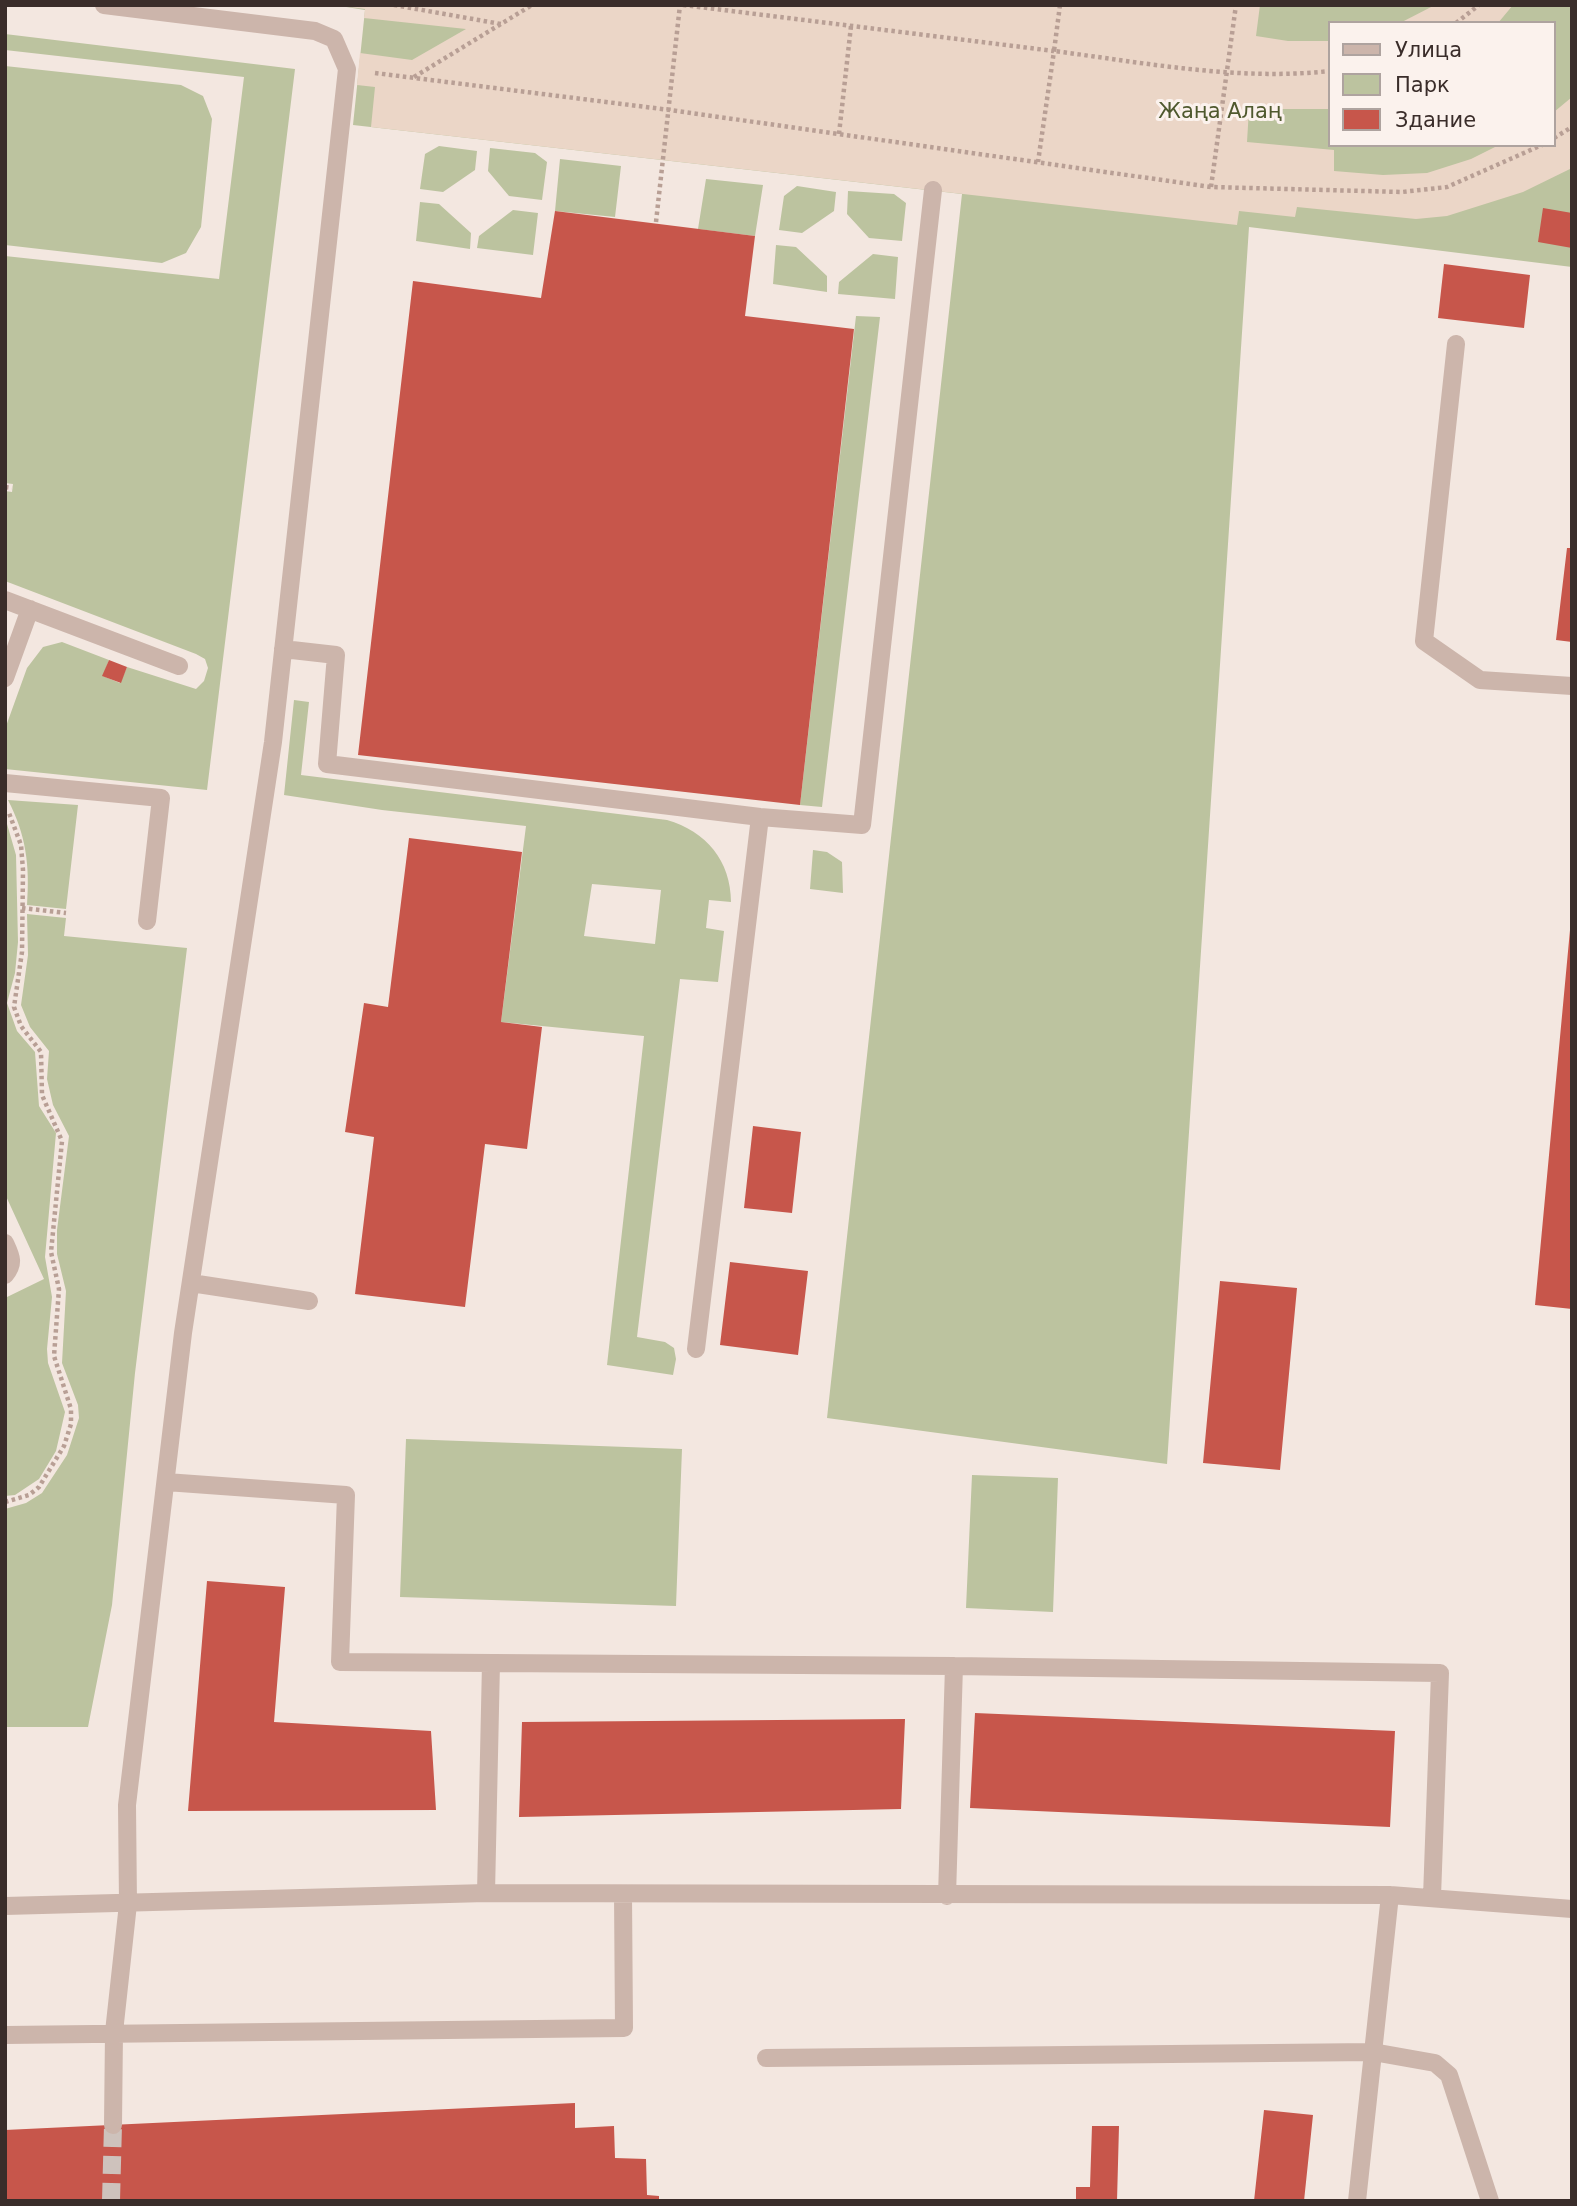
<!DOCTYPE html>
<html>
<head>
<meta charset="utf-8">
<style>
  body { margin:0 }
  #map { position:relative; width:1577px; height:2206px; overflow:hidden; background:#f3e7e0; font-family:"DejaVu Sans",sans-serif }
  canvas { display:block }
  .frame { position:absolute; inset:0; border:7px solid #3a2d2a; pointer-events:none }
  .legend { position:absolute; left:1328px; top:21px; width:228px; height:126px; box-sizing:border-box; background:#fbf2ed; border:2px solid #aea39f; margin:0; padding:9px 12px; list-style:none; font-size:21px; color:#3a2d2a }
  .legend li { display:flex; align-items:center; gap:14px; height:35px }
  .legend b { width:35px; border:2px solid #aea39f }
</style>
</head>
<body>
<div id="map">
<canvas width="1577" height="2206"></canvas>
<div class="frame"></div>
<ul class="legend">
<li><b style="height:9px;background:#ccb5ab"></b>Улица</li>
<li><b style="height:19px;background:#bcc39f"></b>Парк</li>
<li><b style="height:19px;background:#c7564b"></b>Здание</li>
</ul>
</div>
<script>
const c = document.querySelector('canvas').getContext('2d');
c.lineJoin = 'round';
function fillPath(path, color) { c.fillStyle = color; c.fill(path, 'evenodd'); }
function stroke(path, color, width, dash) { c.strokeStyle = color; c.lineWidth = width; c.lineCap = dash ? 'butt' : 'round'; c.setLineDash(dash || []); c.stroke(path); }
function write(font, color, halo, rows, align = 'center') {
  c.font = font + ' "DejaVu Sans",sans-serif'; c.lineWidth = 6; c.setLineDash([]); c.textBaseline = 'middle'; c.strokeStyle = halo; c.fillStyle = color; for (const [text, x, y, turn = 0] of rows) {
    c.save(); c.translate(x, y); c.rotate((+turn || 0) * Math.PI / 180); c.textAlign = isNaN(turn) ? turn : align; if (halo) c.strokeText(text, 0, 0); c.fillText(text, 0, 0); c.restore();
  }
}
fillPath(new Path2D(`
  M334,5h1238v262l-323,-40 -82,1237 -340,-46 135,-1224 -609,-69 12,-115zM1330,23h224v122h-224z
  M5,34l290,35 -88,721 -202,-21v-40l22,-61 16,-21 19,-5 47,18 -6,16 17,7 7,-16 69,22 8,-8 4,-13 -3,-9 -9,-5 -191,-73v-90l7,1 1,-8 -8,-1v-227l214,23 25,-202 -239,-27z
  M5,66l176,19 22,11 9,23 -11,108 -15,26 -24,10 -157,-18z
  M439,146l38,5 -2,19 -32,22 -23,-3 5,-35z
  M490,148l45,5 12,9 -5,38 -33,-4 -21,-25z
  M560,159l61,7 -6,51 -60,-6z
  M706,179l57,6 -8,51 -57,-7z
  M797,186l39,6 -2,19 -32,22 -23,-3 5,-34z
  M848,191l46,3 12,9 -4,38 -33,-3 -22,-24z
  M420,202l19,2 32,29 -1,16 -54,-8z
  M513,210l25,3 -5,42 -56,-7 2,-12z
  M776,245l20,2 31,29v16l-54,-8z
  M873,254l25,3 -3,42 -57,-5 1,-12z
  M856,316l24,1 -58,490 -22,-2z
  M294,700l15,2 -8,73 366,45c39,11 64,41 64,82l-22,-2 -3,28 18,3 -6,51 -38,-3 -43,358 28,5 9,6 2,11 -3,16 -66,-10 37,-329 -143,-14 25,-196 -144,-16 -98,-15zM592,884l69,6 -6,54 -71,-8z
  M8,800l70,5 -12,104 -39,-4c3,-40 -1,-70 -19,-105z
  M5,817l11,38 2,87 -3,31 -8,30 10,28 18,21 4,54 17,27 -11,124 7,40 -5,52 1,14 17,49 -9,39 -17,28 -24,16 -10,1v-198l39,-19 -39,-85z
  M813,850l14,2 15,10 1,31 -33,-4z
  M27,914l39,4 -2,18 123,12 -52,425 -23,232 -24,122h-83v-218l21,-6 16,-10 25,-38 12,-37 -1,-13 -16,-42 4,-72 -9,-37v-24l12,-94 -16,-31 -6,-26 2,-28 -19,-24 -9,-22 7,-50z
  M406,1439l276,10 -6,157 -276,-9z
  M972,1475l86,3 -5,134 -87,-4z`), '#bcc39f');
fillPath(new Path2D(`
  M334,5h926l-4,31 32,5h42v68h-81l-2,33 87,8v21l49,4 44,-2 44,-14 28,-14h55v-33l18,-15v71l-49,24 -76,24 -31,3 -119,-12 -2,10 -56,-6 -2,14 -866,-98 4,-40 -18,-2 3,-32 52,7 54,-31 -102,-11 1,-9z
  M1435,5h78l-15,18h-98z`), '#ebd6c7');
fillPath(new Path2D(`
  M1543,208l29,5v35l-34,-6z
  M555,211l200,25 -10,80 109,13 -54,476 -442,-50 55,-474 128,17z
  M1444,264l86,11 -6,53 -86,-10z
  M1567,548h5v94l-16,-2z
  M109,660l18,7 -6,16 -19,-7z
  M409,838l113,14 -21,170 41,5 -15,122 -42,-5 -20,163 -110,-13 19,-157 -29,-5 19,-129 24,4z
  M1570,930l2,1v378l-37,-4z
  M753,1126l48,6 -9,81 -48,-5z
  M730,1262l78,9 -10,84 -78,-10z
  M1220,1281l77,7 -17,182 -77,-7z
  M207,1581l78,6 -11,135 157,9 5,79 -248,1z
  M975,1713l420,18 -5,96 -420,-19z
  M905,1719l-4,90 -382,8 3,-95z
  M575,2103v25l39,-2 1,32 31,1 1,36 12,1v5h-654v-71z
  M1264,2110l49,5 -9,86h-50z
  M1092,2126h27l-2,75h-41v-14h14z`), '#c7564b');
stroke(new Path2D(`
  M111,2201l2,-76`), '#cec2bc', 18, [18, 9]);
stroke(new Path2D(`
  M394,5l107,19
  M683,5l371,46 -16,111
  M1060,5l-6,46c92,12 184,30 276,20
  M1456,23l23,-18
  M375,73l295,37 541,77 191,5 45,-5 95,-42
  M414,77l118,-72
  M839,134l12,-108
  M1554,138l18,-11
  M1211,187l25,-182
  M656,222l24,-217
  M5,487l7,1
  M22,908l44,5
  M5,1502l24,-7 10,-8 25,-41 7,-22v-15l-17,-53 5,-67 -8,-37 11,-111 -20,-46 -1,-43 -20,-26 -7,-19 8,-55 1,-82 -2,-25 -12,-32`), '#b89f95', 4.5, [3.5, 3.5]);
stroke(new Path2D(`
  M104,5l211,26 19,8 13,30 -74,673 -90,591 -56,472 1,99 -14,128 -1,93
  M1456,344l-32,297 56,39 92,6
  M5,600l174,66
  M283,649l53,6 -9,109 433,53 102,8 71,-635
  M5,678l25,-69
  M5,783l156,15 -14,123
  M5,1243c6,13 10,20 0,32
  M191,1283l118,18
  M696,1349l64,-532
  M166,1482l180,13 -6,167 614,4 486,7 -8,224
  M486,1893l5,-230
  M947,1896l7,-230
  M5,1906l481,-13 904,2 182,14
  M5,2035l619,-7 -1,-134
  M766,2058l607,-6 62,11 14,12 41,126
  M1357,2201l33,-306`), '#ccb5ab', 18);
write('21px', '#4f592e', '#fbf2ed', [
  ["Жаңа Алаң",1220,113]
]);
</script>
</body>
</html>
